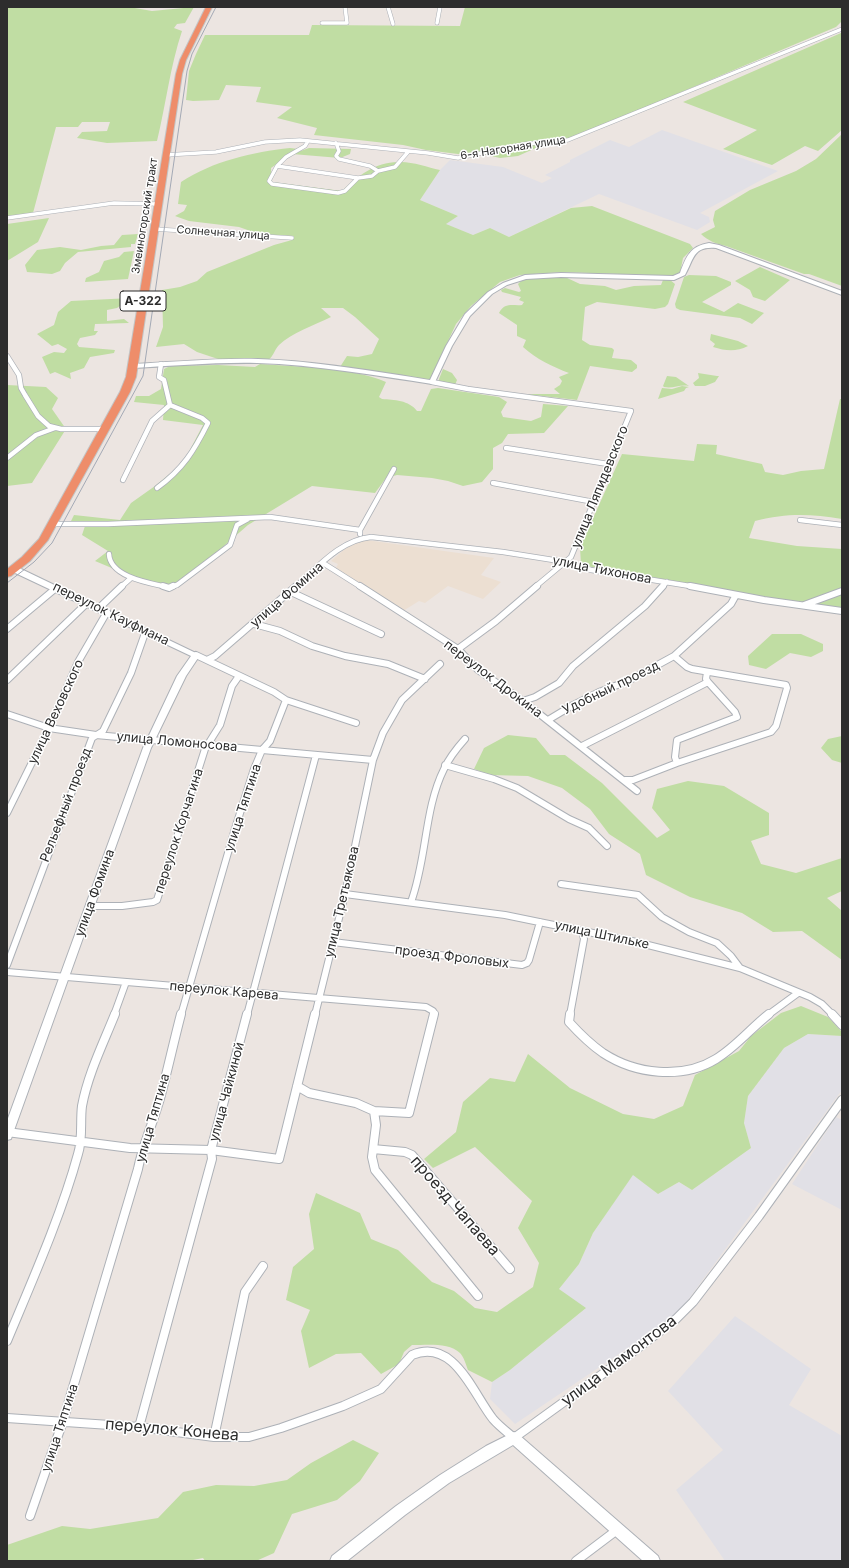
<!DOCTYPE html>
<html>
<head>
<meta charset="utf-8">
<style>
  body { margin:0 }
  #map { position:relative; width:849px; height:1568px; overflow:hidden; background:#ece5e1; font-family:Inter,sans-serif }
  canvas { display:block }
  .frame { position:absolute; inset:0; border:8px solid #2d2d2d; pointer-events:none }
</style>
</head>
<body>
<div id="map">
<canvas width="849" height="1568"></canvas>
<div class="frame"></div>
</div>
<script>
const c = document.querySelector('canvas').getContext('2d');
c.lineJoin = 'round';
function fillPath(path, color) { c.fillStyle = color; c.fill(path, 'evenodd'); }
function stroke(path, color, width, dash) { c.strokeStyle = color; c.lineWidth = width; c.lineCap = dash ? 'butt' : 'round'; c.setLineDash(dash || []); c.stroke(path); }
function write(font, color, halo, rows, align = 'center') {
  c.font = font + ' Inter,sans-serif'; c.lineWidth = 3; c.setLineDash([]); c.textBaseline = 'middle'; c.strokeStyle = halo; c.fillStyle = color; for (const [text, x, y, turn = 0] of rows) {
    c.save(); c.translate(x, y); c.rotate((+turn || 0) * Math.PI / 180); c.textAlign = isNaN(turn) ? turn : align; if (halo) c.strokeText(text, 0, 0); c.fillText(text, 0, 0); c.restore();
  }
}
fillPath(new Path2D(`
  M662,130l116,41 -78,42 9,4 1,5 -13,8 -98,-36 -90,43 -19,-9 -17,7 -28,-11 13,-8 -38,-16 20,-30 10,-10 53,7 39,16 10,-5 -7,-3 25,-13v-2l40,-20 19,7z
  M808,1034l34,2v54l-165,225 -162,109 -25,-25 2,-17 18,-12 75,-61 -26,-20 20,-25 14,-31 40,-59 25,20 21,-12 13,8 59,-42 -7,-25 4,-27 36,-48z
  M836,1117l6,3v90l-50,-26z
  M735,1316l76,53 -22,36 53,31v125h-117l-49,-71 47,-40 -55,-59z`), '#e1e0e6');
fillPath(new Path2D(`
  M366,540l128,18 -13,17 20,7 -18,17 -35,-13 -23,17 -6,-2 -16,10 -67,-43 2,-4 -7,-3 15,-13 13,-7z`), '#ecdfd2');
fillPath(new Path2D(`
  M7,7h122l23,4 42,-4 -9,16 -8,1 -3,4 8,3c-12,36 -16,73 -25,110l-50,2 -30,-5 5,-6 25,-1 3,-9h-28l-4,5h-22l-23,86 -26,4z
  M465,7h377v14l-6,6 -266,112 -23,4 -29,13 -18,2 -17,-4 -17,1 -40,-5 -23,-5 -89,-10 3,-7 -40,-10 15,-11 -36,-5 5,-15 -35,-2 -7,15 -26,1 -7,-1 3,-29 7,-17 9,-19h104l3,-10 148,1z
  M841,33h1v97l-24,21 -13,-5 -33,19 -49,-16 34,-19 -74,-28z
  M842,134v152l-33,-12h-5l-78,-28c-9,-2 -18,-5 -25,-12l14,-7 -2,-7 2,-9 35,-21 46,-19 20,-12z
  M290,148l8,1 -27,19 1,14 70,9c16,-15 33,-29 56,-29 13,-1 29,5 42,8l-20,30 38,16 -12,8 27,11 17,-7 19,9 62,-29 21,-2 98,38 3,4 -10,10 -3,15 -4,3 -114,-4 -42,3 -20,7 -29,24 -15,18 -26,56 -90,-13 7,-11 11,1 14,-3 7,-15 -24,-22 -12,-9h-22l10,9c-16,8 -40,16 -52,28 -5,5 -5,11 -11,15l-50,-1 -21,-7 -13,-8 -28,3 7,-20 -1,-37 18,-3 17,-6 10,-9 67,-27 18,-5 2,-4 -35,-2 -20,-7 -50,-6 -14,-5 9,-5 3,-6 -9,-1 3,-22c32,-21 72,-30 109,-34z
  M309,148l42,1 -1,5 -10,4 -48,-4z
  M49,218l-11,24 -31,19v-37z
  M138,234l-3,10h-4v3l-53,5 -13,11 -5,8 -8,3 -25,-2 -2,-7 12,-15 23,-3 21,3 20,-4 13,-1 8,-10z
  M134,251l-6,28 -43,3 1,-4 13,-6 5,-11 15,-4 5,-5z
  M760,267l30,13 -25,21 -12,-4 -3,-7 -15,-9z
  M689,275l27,1 15,6v3l-29,17 22,10 14,-9 26,10 -12,11 -12,-6 -60,-8 -4,-2 -1,-4 9,-27z
  M543,277h22l15,7 25,2 11,4 18,-4 27,-1 2,-5 6,-1 6,5 -7,20 -3,3 -10,2 -58,-7 -12,5 -3,33 8,5 22,3 2,2 -2,8 19,2 6,5v3l-5,4 -42,-6 -13,34 -52,-6h35l-6,-5 6,-4 2,-4 -3,-4 10,-4c-16,-6 -33,-14 -46,-26l3,-7 -9,-4v-11l-18,-12c6,-11 13,-7 23,-8l2,-3 -5,-2 2,-3 -19,-5 -1,-2 4,-2 14,4 2,-1 -3,-7 4,-4z
  M131,298l-14,10 -10,2v11l17,-2 5,4 -34,1 -1,7h4l-3,4 -15,3 -3,6 2,3 36,3 -1,3 -24,4 -6,11 -14,5 1,6 -16,-7 -5,2 -8,-17 12,-5 10,1 3,-4 -9,-5 -6,2 -15,-12 17,-9 4,-13 13,-11z
  M711,334l27,7 10,5c-12,6 -22,5 -35,1l2,-3 -5,-4z
  M260,364c39,3 91,3 126,18l-7,15 3,2c12,1 27,1 35,12h4l10,-22 7,-1 61,9 8,5 -6,10 2,5 28,4 10,-4 2,-13 25,2 -24,27 -36,1 -6,9 -9,5v21l-11,13 -19,4 -15,-5 -16,-3 -35,-3 -11,3 -11,15 -63,-7 -64,39 -70,61 -21,1 -62,-26 13,-10 -26,-16 3,-9 -16,-1 5,-10 46,5 11,-17 24,-17 28,-23 20,-38 -40,-5 1,-15 -30,-3 2,-6h13l12,-7 3,-20 6,-3 48,-1 37,2z
  M443,369l9,4 5,7 -2,5 -16,-3v-3z
  M698,373l19,3h2l-4,6 -10,4h-10l-2,-3 6,-5z
  M667,376l9,1 13,9c-9,-2 -16,3 -25,1l-1,-1z
  M7,385l39,2 12,11 -6,11 14,20 -34,54 -25,3z
  M682,386l7,1 -3,1 -2,3 -26,8 4,-11 10,1z
  M840,399h2v120c-32,-5 -55,-6 -87,2l-6,17 48,8 45,3v61l-261,-45 -1,-18 42,-93 72,7 3,-17 20,1 -1,9 46,10 3,8 18,3 18,-4 23,-2z
  M772,634h29l22,10v7l-12,6 -21,-4 -24,16 -17,-4 -1,-9z
  M508,735l28,3 14,17h15l37,28 55,55 13,-8 -18,-22 5,-19 31,-8 36,5 45,27v22l-18,6 10,23 35,9 46,-15v33l-15,7 15,13v49l-40,-29 -29,1 -31,-19 -52,-16 -44,-22 -6,-21 -31,-20 -19,-25 -28,-21 -34,-12 -38,-1 -16,-6 10,-21z
  M842,736v27l-10,-3 -11,-12 7,-9z
  M801,1006l27,11 14,15v4l-34,-2 -24,14 -36,48 -4,27 7,25 -59,42 -13,-8 -21,12 -25,-19 -40,58 -14,31 -20,25 27,19 -76,62 -18,12 -24,-12c-2,-5 -4,-13 -8,-17 -11,-11 -34,-8 -48,-8l-8,7 -5,12 -18,10 -20,-21 -25,1 -27,14 -8,-37 9,-21 -24,-10 7,-33 21,-18 -5,-35 7,-21 44,20 11,26 27,11 34,32 22,9 21,17 22,4 36,-25 6,-24 -21,-35 14,-27 -57,-54 -42,21 -9,-9 32,-27 7,-30 27,-24 25,4 13,-28 42,34 53,26 31,5 29,-13 12,-31 44,-24 12,-15 30,-23z
  M353,1440l26,13 -19,28 -23,19 -45,14 -18,39 -18,8h-51l-2,-3 -15,3h-181v-16l55,-19 28,3 68,-11 25,-26 33,-7 38,1 33,-6 24,-17z`), '#c0dda3');
const streetFar3 = new Path2D(`
  M388,7l5,17
  M322,23h25l-2,-16
  M437,23l3,-16
  M336,143l3,8 -3,5 3,3 31,7 8,5
  M165,155l51,-3 49,-10 35,-2 128,13 30,5 67,-14 43,-4 274,-111
  M277,166l9,-9 19,-11 3,-5
  M277,166l81,12 -13,13 -7,2 -66,-9 -3,-3z
  M358,178l14,-2 6,-5 17,-4 13,-15
  M7,218l107,-15 44,1
  M155,229l137,9`);
const streetFar2 = new Path2D(`
  M7,356l12,19 2,13 4,7 13,21 11,10 12,3h43
  M432,382l36,7 163,22 -60,146 -36,30
  M506,448l102,16
  M7,458l29,-23 19,-7
  M123,480l29,-59 18,-16 -6,-25 -5,-3 2,-13
  M493,483l101,19
  M157,488c26,-19 37,-37 51,-65l-6,-5 -32,-13
  M800,520l42,5
  M53,524h55l162,-7 90,13
  M360,534v-4l34,-61
  M109,554c1,23 40,29 58,33
  M323,563l38,24
  M121,587l10,-9
  M171,587l6,-2 53,-40 7,-20 11,-6
  M295,587c22,-19 45,-47 76,-50l132,15 63,10 25,8 105,17
  M662,587l5,-5`);
const streetFar1 = new Path2D(`
  M163,586l6,2 4,-2
  M360,586l98,63 20,21 45,31 114,90
  M690,586l74,14 78,11
  M291,592l90,42
  M804,605l38,-14
  M99,608l23,-22
  M254,624l26,7 32,15 33,10 43,8 37,15
  M7,629l49,-41
  M458,649l38,-28 41,-35
  M196,655l78,37 12,8 70,23
  M207,660l8,-4 81,-70
  M7,680l80,-77
  M523,701l12,-4 24,-14 14,-17 72,-60 18,-20
  M7,714l42,14 47,7 277,25
  M548,720l25,-15 26,-13 29,-11 46,-25 57,-52 5,-9
  M582,746l126,-64 -2,-3 1,-7
  M677,763l-2,-6 2,-17 60,-23 -2,-5 -27,-30
  M445,765l49,14 23,9 52,31 20,9 18,18
  M625,780h8l44,-17 94,-31 5,-6 11,-38 -1,-3 -94,-16 -5,-2 -13,-11
  M7,813l42,-85 29,-66 29,-50
  M561,884l77,11 24,22 27,15 28,11 14,13 9,12
  M345,894l160,21 127,26 108,27 70,29 12,7 11,11
  M411,902c16,-43 13,-93 33,-133 5,-11 13,-21 21,-30
  M89,906h33l31,-4 4,-2 48,-151 15,-24 12,-39 7,-10
  M333,942l189,23 5,-2 2,-3 11,-38
  M7,965l85,-227 11,-7 28,-58 13,-37 4,-4
  M7,972l419,35 7,4 1,4
  M114,1015l12,-33
  M181,1015l53,-183 20,-63 8,-19 8,-9 16,-41
  M247,1015l69,-260
  M315,1015l30,-121 28,-134 10,-27 19,-33 38,-36
  M570,1015l14,-76 -2,-8
  M768,1015l30,-22`);
const street = new Path2D(`
  M570,1014l-1,8c10,11 21,22 34,31 32,21 79,27 113,6 20,-12 35,-31 53,-45
  M832,1014l10,11
  M297,1086l12,7 47,10 18,8 35,2 25,-99
  M374,1111l2,14 -4,32 3,13 103,126
  M7,1132l123,16 81,2 68,9 36,-145
  M373,1149l32,3 7,3 98,114
  M7,1341c25,-60 54,-125 71,-187 5,-15 2,-33 4,-48 6,-32 21,-62 33,-92
  M7,1418l132,9 75,10h35l32,-9 62,-22 38,-17 31,-34c42,-18 61,39 81,64 6,7 14,13 21,19l112,-81 50,-38 17,-17 66,-86 83,-116
  M139,1427l73,-268 -1,-9 36,-136
  M214,1437l31,-145 18,-26
  M30,1516l33,-95 75,-252c5,-25 16,-48 23,-74 7,-27 13,-54 20,-81
  M576,1561l41,-31`);
const secondary = new Path2D(`
  M709,243l10,2 123,46v4l-126,-47c-23,-2 -22,11 -31,27l-11,5 -113,-3 -35,2 -19,6 -15,9 -22,22 -18,30 -17,36 -3,2c-58,-9 -116,-19 -175,-21 -41,-1 -83,3 -124,5l-3,-2 3,-2c41,-2 83,-6 125,-5 57,2 115,12 172,21l16,-34 19,-32 23,-22 15,-9 22,-8 36,-2 112,3 7,-3c6,-16 10,-27 29,-30z
  M11,567h6l183,88 -14,21 -35,72 -139,388 -1,3 -4,1v-19l136,-373 34,-72 14,-20 -180,-85 -1,-2z
  M514,1432l4,2 140,122 2,5h-17l-130,-116 -64,38 -44,32 -58,46h-17l2,-5 64,-50 44,-31 46,-29z`);
const highway = new Path2D(`
  M206,7h6l-26,53 -4,14 -46,303 -6,15 -82,148 -18,21 -19,15 -4,1v-8l15,-12 17,-18 81,-147 6,-15 50,-303 4,-14z`);
stroke(streetFar3, '#adb1b7', 4.5);
stroke(streetFar2, '#adb1b7', 6);
stroke(streetFar1, '#adb1b7', 8);
stroke(street, '#adb1b7', 10);
stroke(secondary, '#adb1b7', 2);
stroke(highway, '#c4c4c4', 2);
stroke(streetFar3, '#fff', 3.5);
stroke(streetFar2, '#fff', 4.5);
stroke(streetFar1, '#fff', 6);
stroke(street, '#fff', 8);
fillPath(secondary, '#fff');
fillPath(highway, '#ee8d6a');
stroke(new Path2D(`
  M7,583l27,-21 18,-19 91,-167 44,-305 5,-17 24,-47`), '#a3a9b5', 1);
write('11px', '#2d2d2d', '#fff', [
  ["6-я Нагорная улица",513,148,-9],
  ["Змеиногорский тракт",145,216,-81],
  ["Солнечная улица",223,233,4]
]);
for (const [x, y, w] of [
  [143,301,46]
]) { const box = new Path2D(); box.roundRect(x - w / 2, y - 10, w, 20, 3); c.fillStyle = '#fff'; c.fill(box); stroke(box, '#2d2d2d', 1); }
write('bold 12px', '#2d2d2d', null, [
  ["А-322",143,301]
]);
write('13px', '#2d2d2d', '#fff', [
  ["улица Ляпидевского",600,487,-68],
  ["улица Тихонова",602,570,11],
  ["улица Фомина",287,595,-41],
  ["переулок Кауфмана",111,614,26],
  ["переулок Дрокина",493,679,37],
  ["Удобный проезд",611,688,-26],
  ["улица Веховского",56,712,-65],
  ["улица Ломоносова",177,742,5],
  ["Рельефный проезд",66,805,-69],
  ["улица Тяптина",243,808,-72],
  ["переулок Корчагина",179,831,-72],
  ["улица Фомина",95,893,-70],
  ["улица Третьякова",342,902,-77],
  ["улица Штильке",602,935,12],
  ["проезд Фроловых",452,957,7],
  ["переулок Карева",224,991,5],
  ["улица Чайкиной",227,1092,-75],
  ["улица Тяптина",153,1118,-74],
  ["улица Тяптина",60,1428,-72]
]);
write('16px', '#2d2d2d', '#fff', [
  ["проезд Чапаева",455,1206,49],
  ["улица Мамонтова",619,1361,-37],
  ["переулок Конева",172,1430,5]
]);
</script>
</body>
</html>
